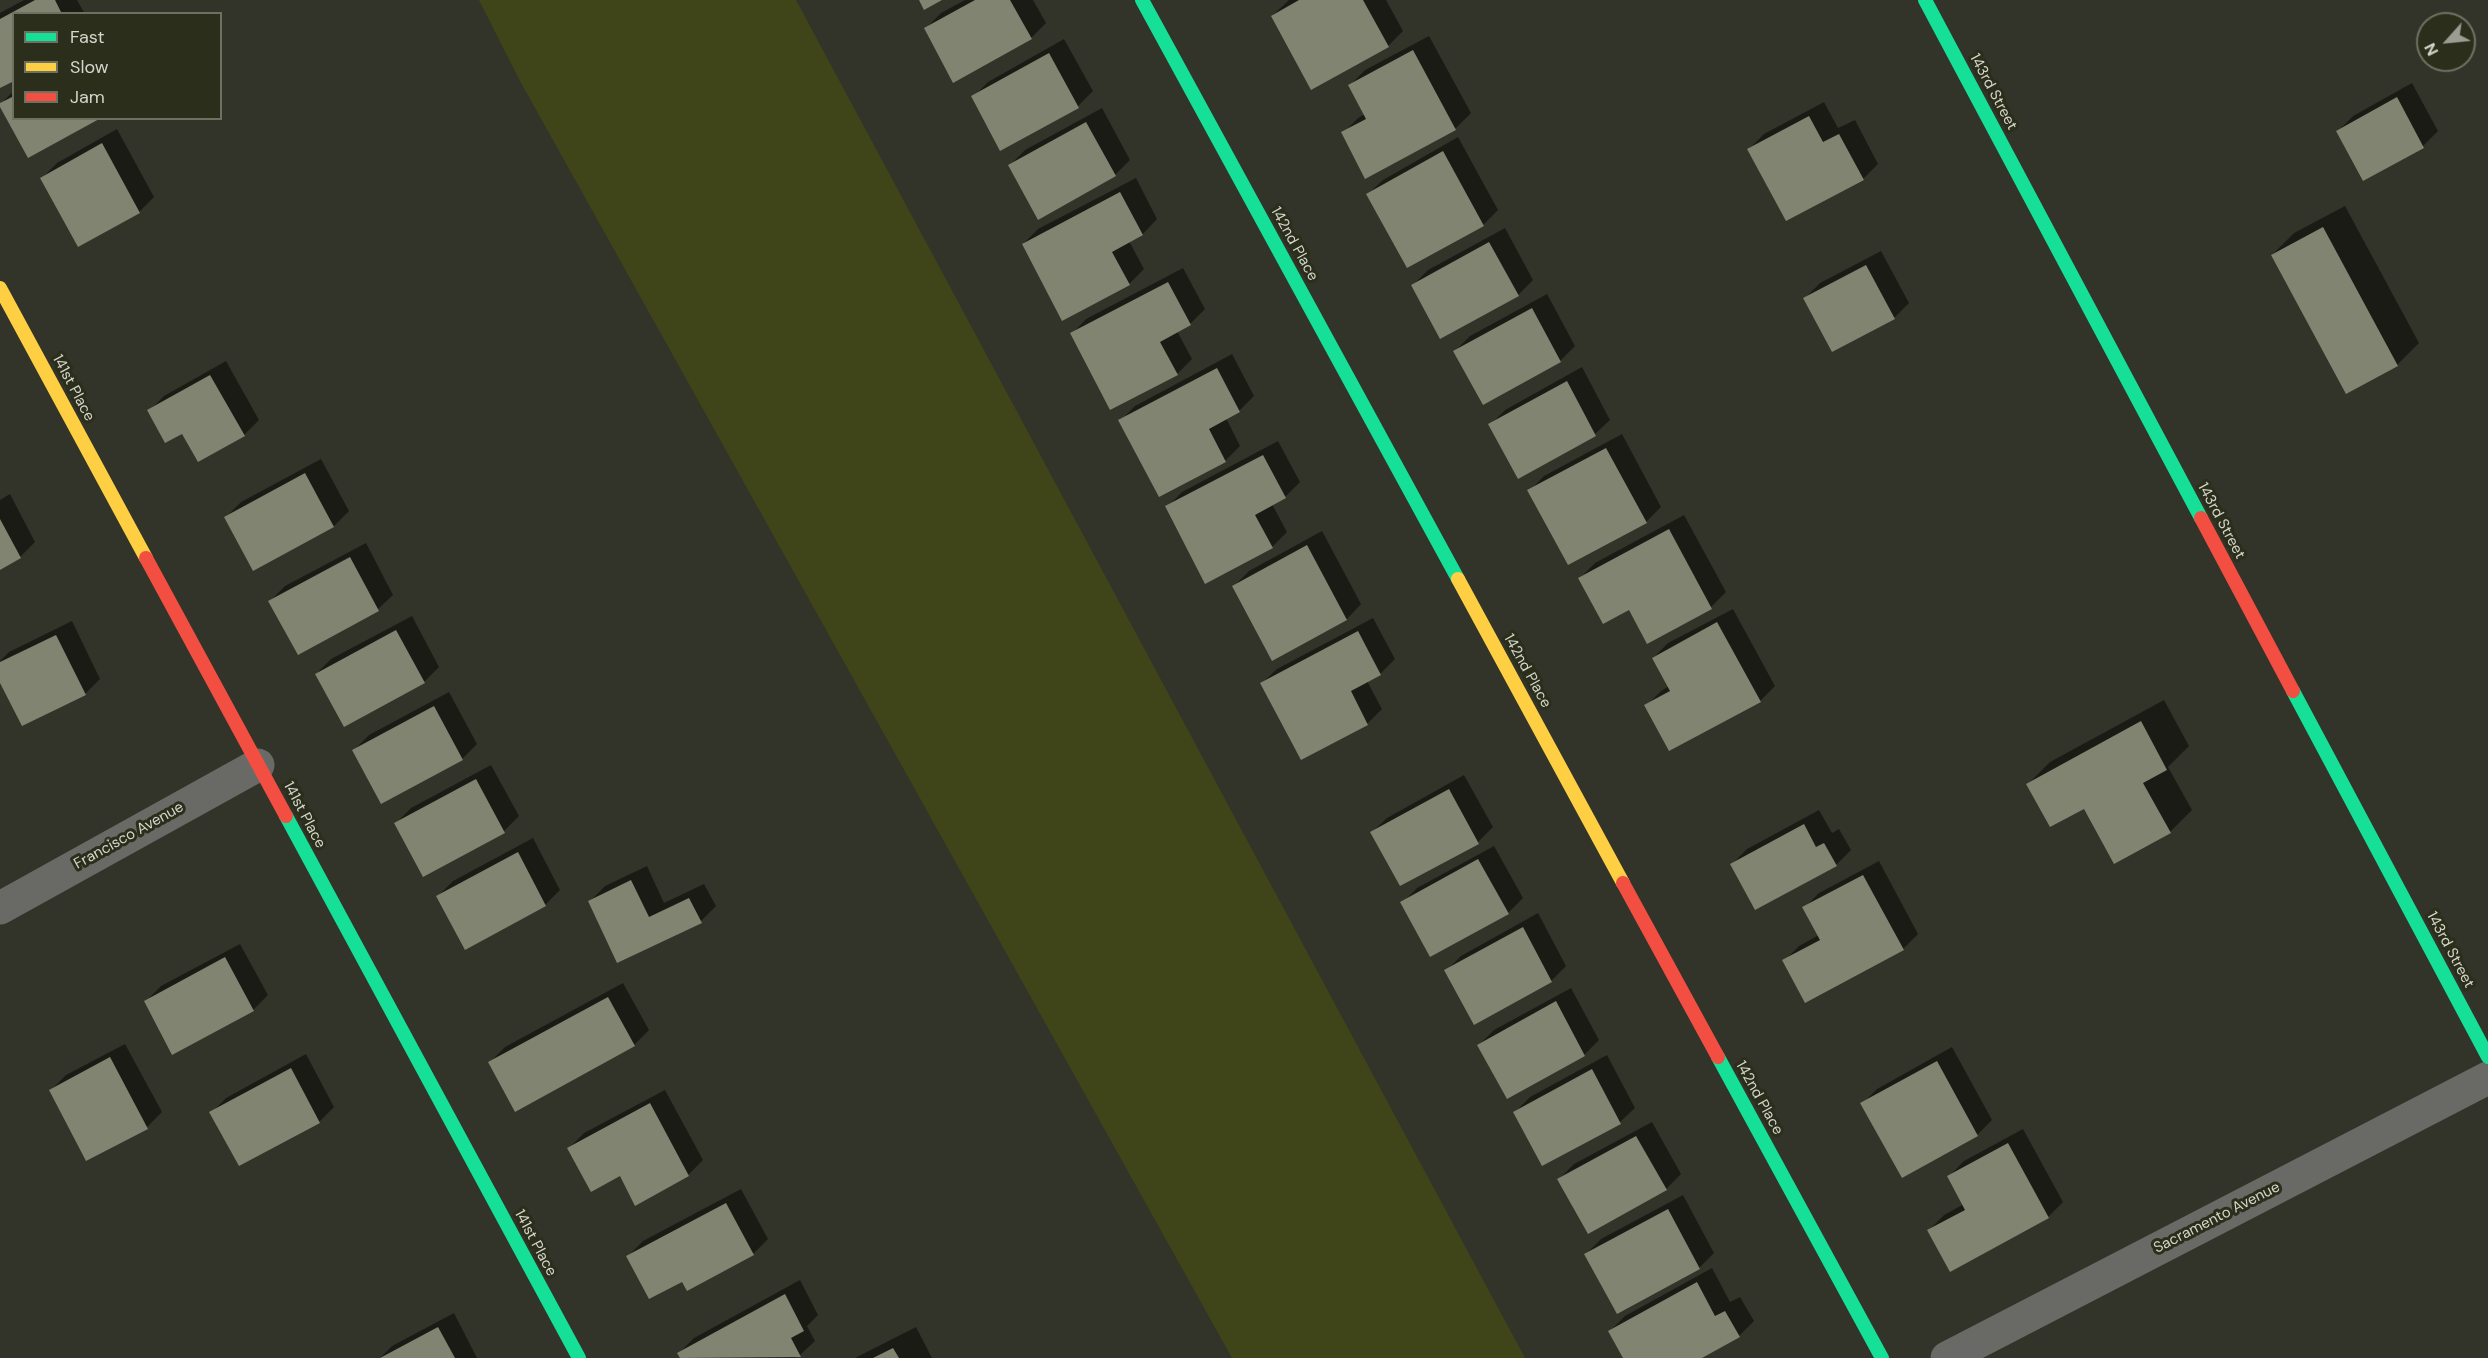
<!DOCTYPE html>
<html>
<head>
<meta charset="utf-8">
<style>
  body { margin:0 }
  #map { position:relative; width:2488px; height:1358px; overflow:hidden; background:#323429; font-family:"DM Sans",sans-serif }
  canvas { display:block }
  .legend { position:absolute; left:12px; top:12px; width:210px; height:108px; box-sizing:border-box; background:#2b2e1b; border:2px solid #6e7161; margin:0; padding:8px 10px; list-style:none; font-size:18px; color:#d3d6ca }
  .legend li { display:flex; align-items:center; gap:12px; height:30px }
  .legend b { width:30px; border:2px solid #6e7161 }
  .north { position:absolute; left:2416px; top:12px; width:60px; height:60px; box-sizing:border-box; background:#2b2e1b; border:2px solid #6e7161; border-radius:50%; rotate:243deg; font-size:16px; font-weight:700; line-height:24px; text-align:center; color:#d3d6ca }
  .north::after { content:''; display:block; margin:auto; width:21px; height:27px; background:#9b9d92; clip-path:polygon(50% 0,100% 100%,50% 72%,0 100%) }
</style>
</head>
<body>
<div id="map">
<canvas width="2488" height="1358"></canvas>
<ul class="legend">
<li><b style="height:8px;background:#16e098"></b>Fast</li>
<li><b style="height:8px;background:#ffcf43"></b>Slow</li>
<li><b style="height:8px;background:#f24e42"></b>Jam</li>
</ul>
<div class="north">N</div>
</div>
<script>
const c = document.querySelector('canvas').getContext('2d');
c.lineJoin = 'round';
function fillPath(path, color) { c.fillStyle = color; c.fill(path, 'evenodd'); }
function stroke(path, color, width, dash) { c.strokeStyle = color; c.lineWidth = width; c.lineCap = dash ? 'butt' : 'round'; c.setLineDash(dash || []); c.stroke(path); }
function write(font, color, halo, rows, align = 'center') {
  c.font = font + ' "DM Sans",sans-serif'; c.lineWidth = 6; c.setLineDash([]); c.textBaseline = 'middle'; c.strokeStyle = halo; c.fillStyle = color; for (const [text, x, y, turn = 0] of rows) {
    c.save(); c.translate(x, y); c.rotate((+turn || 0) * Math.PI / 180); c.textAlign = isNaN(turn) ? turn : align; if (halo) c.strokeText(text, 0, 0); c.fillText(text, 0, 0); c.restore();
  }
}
fillPath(new Path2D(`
  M479,0h317l729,1358h-293l-712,-1277z`), '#3f4518');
fillPath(new Path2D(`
  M24,0h53l8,14h-71l-14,73v-74z
  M965,0h68l13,23 -15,15 -105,-10 15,-15z
  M1289,0h97l17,31 -15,15 -116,-30z
  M1429,36l42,77 -15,15 -90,49 -23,-44 15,-15 7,-4 -15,-29 15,-15z
  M1064,39l29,52 -15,15 -77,43 -28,-52 15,-15z
  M2412,83l26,48 -15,15 -59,33 -26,-48 15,-15z
  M14,91v27l14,38 -28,-52z
  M1824,102l14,26 17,-8 23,44 -15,15 -114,-30 15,-15z
  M1102,108l28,52 -15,15 -77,43 -28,-53 15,-15z
  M117,129l37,68 -15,15 -97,-34 15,-15z
  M1458,137l40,73 -15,15 -76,41 -39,-72 15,-14z
  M1136,178l21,41 -14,15 -14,7 15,28 -15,15 -106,-40 15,-15z
  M2345,206l74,137 -22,22 -125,-110 22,-22z
  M1505,228l28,52 -15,15 -77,42 -28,-52 15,-15z
  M1881,251l28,52 -15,15 -89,-20 15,-15z
  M1183,268l22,41 -15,15 -13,7 15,28 -15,15 -105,-40 14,-15z
  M1547,294l28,52 -15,15 -105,-10 15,-15z
  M1232,354l22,42 -15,15 -13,7 14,28 -15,15 -65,34 -40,-74 15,-15z
  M226,361l33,59 -15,15 -61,-3 -34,-21 15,-15z
  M1582,367l28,53 -15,14 -76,43 -29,-52 15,-15z
  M1622,434l39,73 -15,15 -117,-31 15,-15z
  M1278,441l22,41 -15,15 -13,7 15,28 -15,15 -105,-40 15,-15z
  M321,459l28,52 -15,15 -81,43 -27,-52 15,-15z
  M10,494l25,48 -15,15 -20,11v-68z
  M1684,515l42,77 -15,15 -82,1 -49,-30 15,-15z
  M1322,531l39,73 -14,15 -74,40 -39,-73 15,-15z
  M366,543l27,52 -15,14 -80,44 -28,-52 15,-15z
  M1733,609l42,77 -15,15 -114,5 15,-15 8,-5 -16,-28 15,-15z
  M412,616l27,51 -15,15 -108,-8 15,-15z
  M1373,618l22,41 -15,15 -13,7 15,28 -15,15 -105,-41 15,-14z
  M72,621l28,58 -15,15 -85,-15v-18l9,-9z
  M449,692l28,52 -15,15 -108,-9 15,-15z
  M2164,700l25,46 -21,21 24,43 -22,22 -85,-25 -57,-23 22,-22z
  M491,765l28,51 -15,15 -108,-8 15,-15z
  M1464,775l29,52 -15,15 -106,-10 15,-14z
  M1819,810l13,23 7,-4 12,21 -15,15 -104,-1 15,-15z
  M533,838l27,52 -15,15 -107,-9 15,-15z
  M1494,846l29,52 -15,15 -106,-10 15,-15z
  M1879,861l39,73 -15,15 -119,12 15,-15 20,-11 -15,-27 15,-15z
  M647,866l17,37 40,-19 12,22 -15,15 -83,40 -28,-60 15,-15z
  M1538,913l28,53 -15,15 -76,42 -29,-52 15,-15z
  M240,944l28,51 -15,15 -107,-9 15,-15z
  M623,983l26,47 -15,15 -144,17 15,-15z
  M1571,988l28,52 -15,15 -105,-10 15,-15z
  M125,1044l37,68 -15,15 -96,-37 15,-15z
  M1952,1047l40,73 -15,15 -115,-31 15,-15z
  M306,1054l28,53 -15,15 -108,-9 15,-15z
  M1607,1055l28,53 -15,14 -77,42 -28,-52 15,-15z
  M665,1090l38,70 -15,15 -52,29 -16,-30 -51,-26 15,-15z
  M1652,1122l29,52 -15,15 -107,-10 15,-15z
  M2023,1129l40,73 -15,15 -119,13 15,-15 20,-11 -15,-28 15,-15z
  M741,1189l27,50 -15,15 -70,26 -55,-24 15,-15z
  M1683,1195l31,58 -15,15 -113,-14 15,-15z
  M1712,1268l18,34 10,-5 14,24 -15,15 -40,22h-74l-15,-27 15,-15z
  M800,1280l18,35 -11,11 8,15 -15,14 -5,3h-114l-2,-5 15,-15z
  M454,1313l23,45h-97l12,-12z
  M916,1327l16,31h-77z`), '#0007');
fillPath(new Path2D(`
  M35,0h20l7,14h-48v67l-14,7v-69z
  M919,0h23l-18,10z
  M975,0h35l22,39 -79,44 -29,-55z
  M1299,0h64l26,47 -78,43 -40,-74z
  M1413,50l43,80 -91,49 -24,-47 25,-13 -18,-34z
  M1049,53l30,55 -79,43 -29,-55z
  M14,96v22h87l-73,40 -28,-51v-4z
  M2397,97l27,51 -61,33 -27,-50z
  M1809,116l14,26 16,-8 25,46 -78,41 -39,-72z
  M1086,122l30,54 -78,44 -30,-55z
  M102,143l38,70 -62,34 -38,-69z
  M1443,151l41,75 -77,42 -41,-74z
  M1120,192l23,43 -31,17 18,33 -68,36 -40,-77z
  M2323,227l75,139 -52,28 -75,-139z
  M1489,242l30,54 -79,43 -29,-54z
  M1866,265l29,54 -63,33 -29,-54z
  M1168,282l23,43 -31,17 18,33 -68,35 -40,-77z
  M1532,308l29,54 -78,43 -30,-54z
  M1217,368l23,44 -31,17 17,33 -67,35 -41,-77z
  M210,375l35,61 -47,26 -16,-28 -17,9 -18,-33z
  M1567,381l29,55 -78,43 -30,-55z
  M1606,448l41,75 -79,42 -41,-75z
  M1263,455l23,43 -31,17 18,33 -68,36 -40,-78z
  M305,473l29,54 -81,44 -29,-54z
  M0,519l21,39 -21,12z
  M1669,529l43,80 -65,35 -18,-34 -26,14 -25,-46z
  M1307,545l40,75 -75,41 -40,-75z
  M350,557l29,54 -81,44 -30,-54z
  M1717,622l44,80 -92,49 -25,-46 26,-14 -18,-33z
  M396,630l29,53 -81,44 -29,-53z
  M1358,631l23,44 -30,16 17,34 -67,35 -41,-77z
  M56,635l30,60 -64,31 -22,-43v-21z
  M434,706l29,54 -82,44 -29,-54z
  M2141,721l26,49 -24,13 28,50 -57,31 -30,-55 -34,18 -24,-43z
  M476,779l29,54 -82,44 -29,-54z
  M1449,789l30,55 -79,42 -30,-54z
  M1804,824l12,23 8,-4 13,23 -82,44 -25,-46z
  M518,852l28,54 -81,44 -29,-54z
  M1478,859l31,55 -79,43 -30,-55z
  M1863,875l41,75 -99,53 -23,-43 38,-20 -18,-33z
  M631,880l18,37 40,-19 13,25 -85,40 -29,-62z
  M1523,927l29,55 -78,43 -30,-55z
  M225,957l29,54 -82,44 -28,-54z
  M608,997l27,49 -120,66 -27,-50z
  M1556,1001l29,55 -78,43 -30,-54z
  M110,1057l38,72 -62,32 -37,-71z
  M1937,1061l41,75 -76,42 -42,-75z
  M291,1068l29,55 -81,43 -30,-54z
  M1592,1069l29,55 -79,42 -29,-54z
  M650,1103l39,73 -54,30 -15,-30 -29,16 -24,-44z
  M1636,1136l31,54 -79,44 -31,-55z
  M2008,1143l41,75 -99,54 -23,-42 38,-20 -18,-34z
  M726,1203l28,52 -67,36 -5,-9 -33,17 -23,-43z
  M1668,1209l32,60 -83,45 -33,-60z
  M1697,1282l18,34 10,-5 15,26 -38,21h-79l-15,-27z
  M785,1294l19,37 -13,7 10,19 -121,1 -3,-5z
  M438,1327l17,31h-75z
  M893,1348l6,10h-26z`), '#808470');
stroke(new Path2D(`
  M0,908l258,-143
  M1947,1358l541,-280`), '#696a65', 33);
stroke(new Path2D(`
  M1142,0l316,579
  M1925,0l276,518
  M2293,691l195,366
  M286,816l293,542
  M1718,1057l164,301`), '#16e098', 14);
stroke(new Path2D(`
  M0,288l146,270
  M1458,579l165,304`), '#ffcf43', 14);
stroke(new Path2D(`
  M2201,518l92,173
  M146,558l140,258
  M1623,883l95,174`), '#f24e42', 14);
write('15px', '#d3d6ca', '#2b2e1b', [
  ["143rd Street",1993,92,62],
  ["142nd Place",1294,244,61],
  ["141st Place",73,388,62],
  ["143rd Street",2221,521,62],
  ["142nd Place",1527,671,61],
  ["141st Place",304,815,62],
  ["Francisco Avenue",129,836,-29],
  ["143rd Street",2450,950,62],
  ["142nd Place",1759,1098,61],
  ["Sacramento Avenue",2217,1218,-27],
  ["141st Place",535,1243,62]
]);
</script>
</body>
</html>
